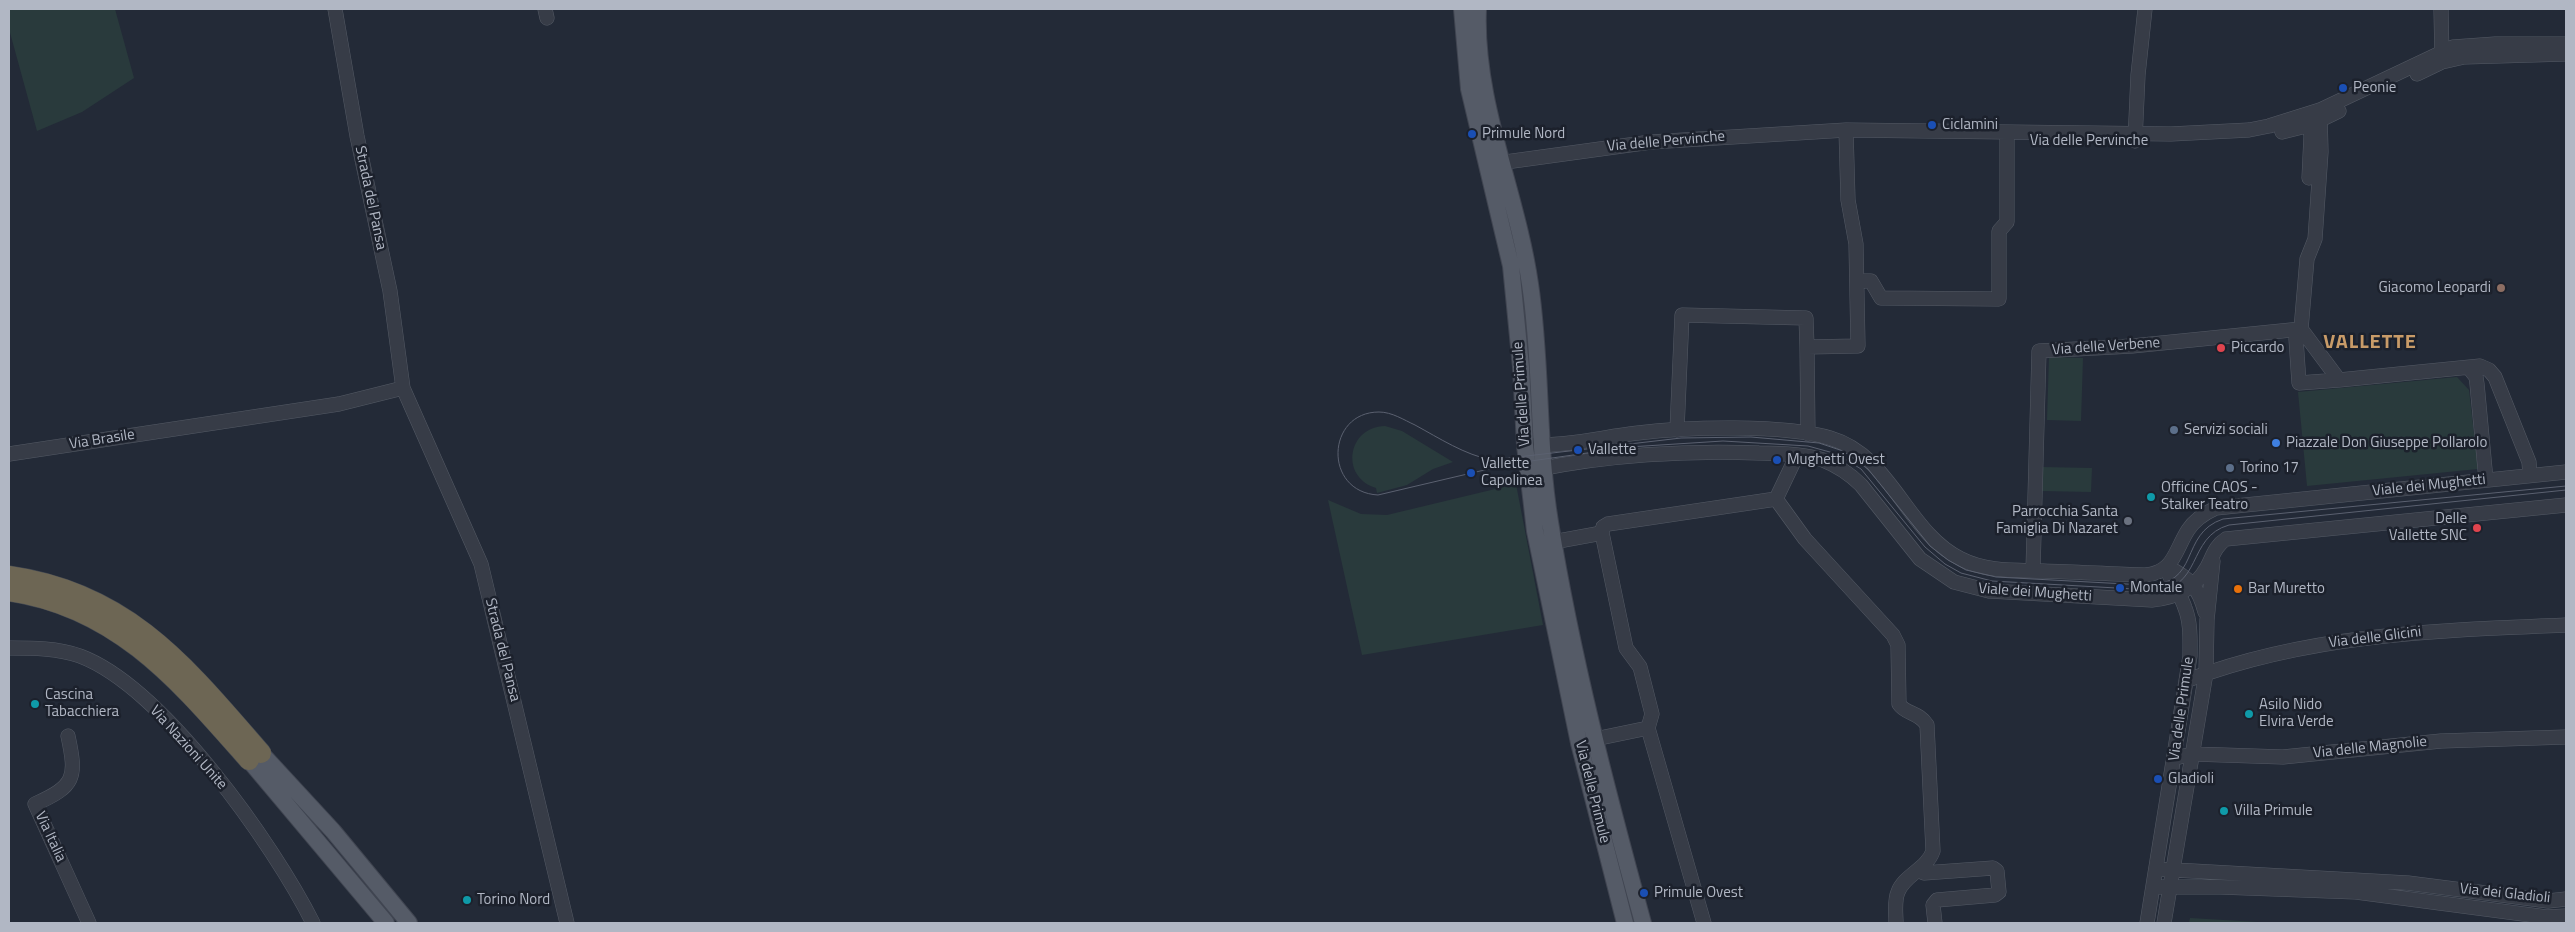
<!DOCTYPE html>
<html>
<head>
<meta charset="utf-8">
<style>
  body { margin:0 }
  #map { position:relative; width:2575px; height:932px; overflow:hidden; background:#232a37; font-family:"Titillium Web",sans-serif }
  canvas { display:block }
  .frame { position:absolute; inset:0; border:10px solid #b1b7c4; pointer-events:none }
</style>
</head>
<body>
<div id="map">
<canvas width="2575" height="932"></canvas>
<div class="frame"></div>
</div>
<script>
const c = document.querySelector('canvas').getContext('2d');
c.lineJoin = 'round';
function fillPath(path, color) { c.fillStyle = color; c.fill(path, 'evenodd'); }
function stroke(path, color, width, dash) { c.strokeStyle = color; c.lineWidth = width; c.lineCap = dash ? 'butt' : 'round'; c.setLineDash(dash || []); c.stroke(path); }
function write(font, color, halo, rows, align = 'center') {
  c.font = font + ' "Titillium Web",sans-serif'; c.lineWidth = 5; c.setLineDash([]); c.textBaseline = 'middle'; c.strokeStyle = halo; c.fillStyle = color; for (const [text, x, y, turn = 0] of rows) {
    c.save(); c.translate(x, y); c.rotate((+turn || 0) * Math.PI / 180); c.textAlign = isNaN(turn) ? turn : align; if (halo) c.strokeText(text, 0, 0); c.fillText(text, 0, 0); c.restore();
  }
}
fillPath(new Path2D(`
  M9,9h106l19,69 -52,34 -45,19 -28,-102z
  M2049,357l34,1 -2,63 -34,-1z
  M2457,377l12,13 9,79 -171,17 -9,-94z
  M1385,426l17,5 51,31 -20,7 -26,16 -30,8 -1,-5c-36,-11 -29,-61 9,-62z
  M2042,467l50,1 -1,24 -50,-1z
  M1516,484l27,141 -181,30 -34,-155 33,14 26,1z
  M2190,918l85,5h-86z`), '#293a3c');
const minor = new Path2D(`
  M335,9l22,127 33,155 13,97 78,176 86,359
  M545,9l2,9
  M2441,9l1,50
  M2417,74l25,-12 22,-5 102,-3
  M2308,115l3,21 -2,42
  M2282,132l28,-7 29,-14
  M2135,141l3,-66 7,-66
  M1491,164l160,-22 195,-12 325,4 78,-4 20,-4 51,-16 133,-63 42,-3h71
  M1857,281h14l10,17 118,1v-68l8,-9v-90
  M2301,329l38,51 -40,3 -3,-44 5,-10 6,-70 8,-20 6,-87 -1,-39
  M2469,368l7,9 1,7 9,96
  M2339,380l141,-14 9,4 6,7 34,85 1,13
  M1677,430l5,-115 124,3 1,29
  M1808,434l-1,-87 51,-1 -2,-102 -8,-44 -2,-70
  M1532,445c35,1 71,-8 106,-12 48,-6 146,-9 192,5 62,18 76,94 131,121 25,13 55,11 82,12 34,1 68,3 102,4 29,-2 30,-25 43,-45 7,-11 17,-17 28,-22l350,-36
  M9,454l330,-50 64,-16
  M1535,470c70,-15 153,-20 224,-17 21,0 44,1 64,7 15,6 27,14 38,25l59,74 34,23 35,9 163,9c24,-2 43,-11 55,-33 6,-11 8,-21 19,-28l340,-34
  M1776,499l29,40 88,96 5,10 1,59c6,10 20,8 28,21l6,126c-6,18 -29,24 -35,41 -4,9 -2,21 -2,31
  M1553,542l49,-9
  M2167,567c22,10 32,21 38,45
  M2033,570l6,-219 93,-5 169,-17
  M9,648c24,0 48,0 71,8 83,31 194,189 233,267
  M2188,680c121,-46 251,-50 378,-55
  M68,736c9,42 7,50 -33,68l54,119
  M1595,739l53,-11
  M2175,758l18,-4 90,3 158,-16 125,-4
  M2157,869l251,14 140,18 18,-2
  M1918,870l6,3 69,-5 4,3 2,21 -4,3 -58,5 -4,5 2,18
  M2154,887h66l136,5 190,25 20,-1
  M1704,923l-56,-195 4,-14 -12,-47 -14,-19 -24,-115 1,-6 5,-3 168,-25 21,-44
  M2147,923l43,-267c0,-16 1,-33 -5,-48 -5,-16 -14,-22 -18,-41
  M2164,923l42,-250 1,-53 6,-59`);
const major = new Path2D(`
  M1462,9l7,80 42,177 10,101 4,78 10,86 44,212 46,180
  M1478,9c-4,94 39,184 52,275 12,79 7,159 20,238 22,136 57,269 93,401
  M261,753l72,78 76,92
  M249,760l137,163`);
const highway = new Path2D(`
  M9,576c120,17 178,92 252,177
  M9,591c110,16 171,91 240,169`);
stroke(minor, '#545a65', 15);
stroke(major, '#404551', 18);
stroke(highway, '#414752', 21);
stroke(minor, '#373c47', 14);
stroke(major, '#555b67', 16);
stroke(highway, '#6d6654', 20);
stroke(new Path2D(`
  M2566,486l-343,33c-45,15 -21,67 -78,66l-149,-8 -30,-7 -18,-10 -18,-14 -62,-77 -25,-18 -24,-8 -68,-6 -70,1 -189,22c-27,-5 -53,-22 -77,-35 -11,-5 -23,-13 -36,-13 -53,0 -56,80 -1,83l132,-31 119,-17 94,-6 85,5 29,8 24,15 64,78 20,17 16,9 31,8 160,9c51,1 34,-53 77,-65l337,-35`), '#5b6170', 1);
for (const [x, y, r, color] of [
  [2343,88,5,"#1a4fb4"],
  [1932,125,5,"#1a4fb4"],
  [1472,134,5,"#1a4fb4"],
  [2501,288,5,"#8d6e63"],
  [2221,348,5,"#e0444e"],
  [2174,430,5,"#5c6f8a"],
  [2276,443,5,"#3f7fe0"],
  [1578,450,5,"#1a4fb4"],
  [1777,460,5,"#1a4fb4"],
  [2230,468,5,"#5c6f8a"],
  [1471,473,5,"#1a4fb4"],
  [2151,497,5,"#0f9aa8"],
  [2128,521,5,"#6b7280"],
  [2477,528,5,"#e0444e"],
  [2120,588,5,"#1a4fb4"],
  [2238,589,5,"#e8710a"],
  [35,704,5,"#0f9aa8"],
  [2249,714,5,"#0f9aa8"],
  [2158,779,5,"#1a4fb4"],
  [2224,811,5,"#0f9aa8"],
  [1644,893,5,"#1a4fb4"],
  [467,900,5,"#0f9aa8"]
]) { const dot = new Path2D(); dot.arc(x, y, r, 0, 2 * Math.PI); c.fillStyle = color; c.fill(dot); stroke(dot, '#1c212c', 2); }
write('15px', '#b1b7c4', '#1c212c', [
  ["Peonie",2353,88],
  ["Ciclamini",1942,125],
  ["Primule Nord",1482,134],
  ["Giacomo Leopardi",2491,288,"right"],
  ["Piccardo",2231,348],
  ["Servizi sociali",2184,430],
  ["Piazzale Don Giuseppe Pollarolo",2286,443],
  ["Vallette",1588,450],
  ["Mughetti Ovest",1787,460],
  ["Vallette",1481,464],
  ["Capolinea",1481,481],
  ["Torino 17",2240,468],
  ["Officine CAOS -",2161,488],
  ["Stalker Teatro",2161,505],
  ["Parrocchia Santa",2118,512,"right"],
  ["Famiglia Di Nazaret",2118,529,"right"],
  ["Delle",2467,519,"right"],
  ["Vallette SNC",2467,536,"right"],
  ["Montale",2130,588],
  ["Bar Muretto",2248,589],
  ["Cascina",45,695],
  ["Tabacchiera",45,712],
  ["Asilo Nido",2259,705],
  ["Elvira Verde",2259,722],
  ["Gladioli",2168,779],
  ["Villa Primule",2234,811],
  ["Primule Ovest",1654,893],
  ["Torino Nord",477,900]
], 'left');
write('15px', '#b1b7c4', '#1c212c', [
  ["Via delle Pervinche",2089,141],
  ["Via delle Pervinche",1666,142,-5],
  ["Strada del Pansa",370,198,78],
  ["Via delle Verbene",2106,347,-4],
  ["Via delle Primule",1522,394,-94],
  ["Via Brasile",102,440,-9],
  ["Viale dei Mughetti",2429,486,-6],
  ["Viale dei Mughetti",2035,593,4],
  ["Via delle Glicini",2375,638,-7],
  ["Strada del Pansa",502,650,76],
  ["Via delle Primule",2182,709,-82],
  ["Via Nazioni Unite",188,748,48],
  ["Via delle Magnolie",2370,748,-6],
  ["Via delle Primule",1592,792,76],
  ["Via Italia",50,837,65],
  ["Via dei Gladioli",2505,894,6]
]);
c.letterSpacing = '1px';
write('bold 20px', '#c89b68', '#1c212c', [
  ["VALLETTE",2370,343]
]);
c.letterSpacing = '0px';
</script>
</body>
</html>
